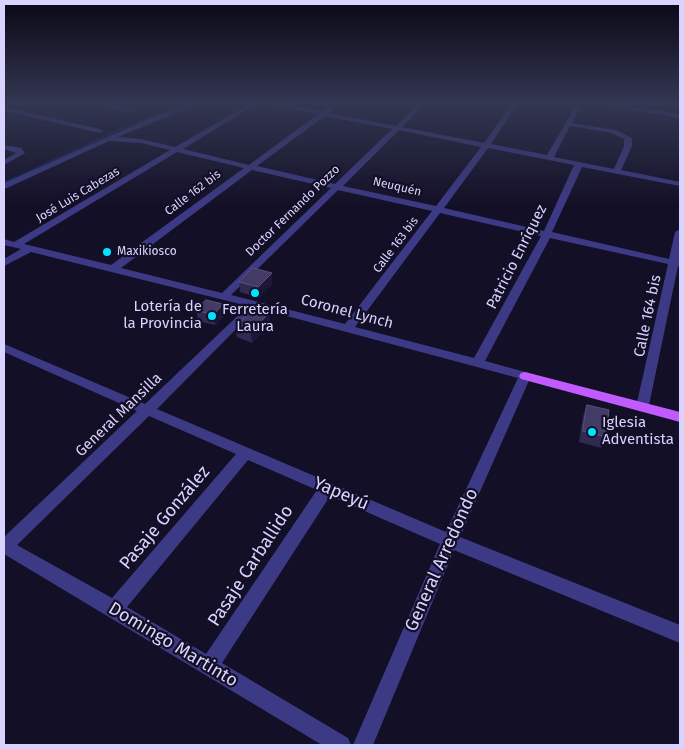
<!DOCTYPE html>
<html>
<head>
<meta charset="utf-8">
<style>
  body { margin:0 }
  #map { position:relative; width:684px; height:749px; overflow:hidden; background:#130f26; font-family:"Fira Sans",sans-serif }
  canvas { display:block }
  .frame { position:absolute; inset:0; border:5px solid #d9d4ff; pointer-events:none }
</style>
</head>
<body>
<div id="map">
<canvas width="684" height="749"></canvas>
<div class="frame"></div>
</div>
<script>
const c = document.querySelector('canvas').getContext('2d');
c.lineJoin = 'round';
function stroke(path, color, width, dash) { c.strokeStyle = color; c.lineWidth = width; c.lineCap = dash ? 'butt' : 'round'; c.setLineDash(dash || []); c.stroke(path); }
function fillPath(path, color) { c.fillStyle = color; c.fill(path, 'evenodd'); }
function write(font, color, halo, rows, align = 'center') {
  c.font = font + ' "Fira Sans",sans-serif'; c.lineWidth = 4.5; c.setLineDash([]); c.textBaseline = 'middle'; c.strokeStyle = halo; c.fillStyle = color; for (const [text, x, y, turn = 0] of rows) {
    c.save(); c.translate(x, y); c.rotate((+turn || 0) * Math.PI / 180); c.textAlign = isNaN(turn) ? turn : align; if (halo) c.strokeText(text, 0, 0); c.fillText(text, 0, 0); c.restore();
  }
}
stroke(new Path2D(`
  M11,180l108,-50 69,-27`), '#0c2248', 2.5);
stroke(new Path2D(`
  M4,183l10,-5`), '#0c2248', 3);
fillPath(new Path2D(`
  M87,103h11l35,8 -3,2z
  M193,103h8l-83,34 23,2 34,8 76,-44h7l-75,46 66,16 69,-51 -47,-9 -3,-2h11l44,8 11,-8h7l-12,10 67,13 24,-23h6l-24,24 82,16 28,-40h6l-27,41 56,11 30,-52h6l-11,20 44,7 16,8v8l-11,24 59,12v4l-98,-19 -30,65 117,27 6,-27 5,-3v38l-2,-1 -30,144h-10l-2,-3 32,-143 -118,-26 -65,123 44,12 2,3 -71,161 220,88v18l-226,-93 -81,195h-20l87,-201 -110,-48 -108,167 126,75 3,7h-29l-318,-191v-17l133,-126 -133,-59v-8l141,60 103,-98 -217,-54 -27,14v-7l17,-10 -17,-4v-6l10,3 156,-92 -29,-7 -32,-2 -102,47h-3v-5l140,-62zM325,116l67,13 -57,55 -78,-18zM570,126l42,7 12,6v7l-10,23 -60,-12zM399,130l82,17 -45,59 -93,-20zM488,148l86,17 -30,66 -100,-23zM177,152l67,16 -133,97 -87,-21zM252,170l79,18 -109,105 -101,-25zM338,190l94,21 -87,113 -114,-29zM440,213l101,23 -67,122 -119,-31zM257,308l261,70 -72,154 -289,-123zM149,416l87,38 -124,144 -95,-53zM248,460l69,30 -111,164 -79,-47z
  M593,103h13l74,11v4z
  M4,107l96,22 4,2 -4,2 -96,-22z
  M4,145l17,3 4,5 -21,12v-5l12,-7 -12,-4z`), '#3d3a85');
fillPath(new Path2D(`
  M525,372l155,40v10l-159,-43 -2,-3 2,-3z`), '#c25bff');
fillPath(new Path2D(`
  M272,273v11l-13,14 -19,-6 -1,-10z
  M223,304l2,11 -10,10 -17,-4 -2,-11z
  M269,313l1,11 -18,19 -15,-6 -2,-10z
  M587,405l19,32 -5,11 -22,-6 4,-26z`), '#312854');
fillPath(new Path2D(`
  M272,273v11l-13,14 -1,-11z
  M223,304l2,11 -10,10 -2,-10z
  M269,313l1,11 -18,19 -1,-11z`), '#1d163a');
const building = new Path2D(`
  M253,268l19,5 -14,14 -19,-5z
  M206,300l17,4 -10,11 -17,-5z
  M269,313l-18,19 -16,-5 12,-12z
  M587,405l22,5 -3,27 -23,-6z`);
fillPath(building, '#433a66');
stroke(building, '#5a527e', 1);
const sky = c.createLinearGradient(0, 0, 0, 207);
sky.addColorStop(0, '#0a0815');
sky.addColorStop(0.5, '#333752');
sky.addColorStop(1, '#33375200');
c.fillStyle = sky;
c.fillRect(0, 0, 684, 207);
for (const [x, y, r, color] of [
  [107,252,5,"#00e5ff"],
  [255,293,5,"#00e5ff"],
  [212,316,5,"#00e5ff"],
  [592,432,5,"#00e5ff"]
]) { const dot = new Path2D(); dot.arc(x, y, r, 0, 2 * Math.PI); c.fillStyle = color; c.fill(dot); stroke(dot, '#130f26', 2); }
write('12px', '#d9d4ff', '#130f26', [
  ["Neuquén",397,187,13],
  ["Calle 162 bis",193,193,-37],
  ["José Luis Cabezas",78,195,-31],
  ["Doctor Fernando Pozzo",293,211,-44],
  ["Calle 163 bis",396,245,-53]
]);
write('12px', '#d9d4ff', '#130f26', [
  ["Maxikiosco",117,252]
], 'left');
write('15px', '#d9d4ff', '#130f26', [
  ["Patricio Enríquez",517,257,-63],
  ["Coronel Lynch",347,312,15],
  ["Calle 164 bis",648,316,-78],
  ["General Mansilla",119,415,-44]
]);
write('15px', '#d9d4ff', '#130f26', [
  ["Lotería de",202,307],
  ["la Provincia",202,324],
  ["Ferretería",255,310,"center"],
  ["Laura",255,327,"center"],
  ["Iglesia",602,423,"left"],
  ["Adventista",602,440,"left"]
], 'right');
write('18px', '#d9d4ff', '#130f26', [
  ["Yapeyú",341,494,23],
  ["Pasaje González",165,518,-50],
  ["General Arredondo",442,560,-66],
  ["Pasaje Carballido",251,566,-57],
  ["Domingo Martinto",173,645,31]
]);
</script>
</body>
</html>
